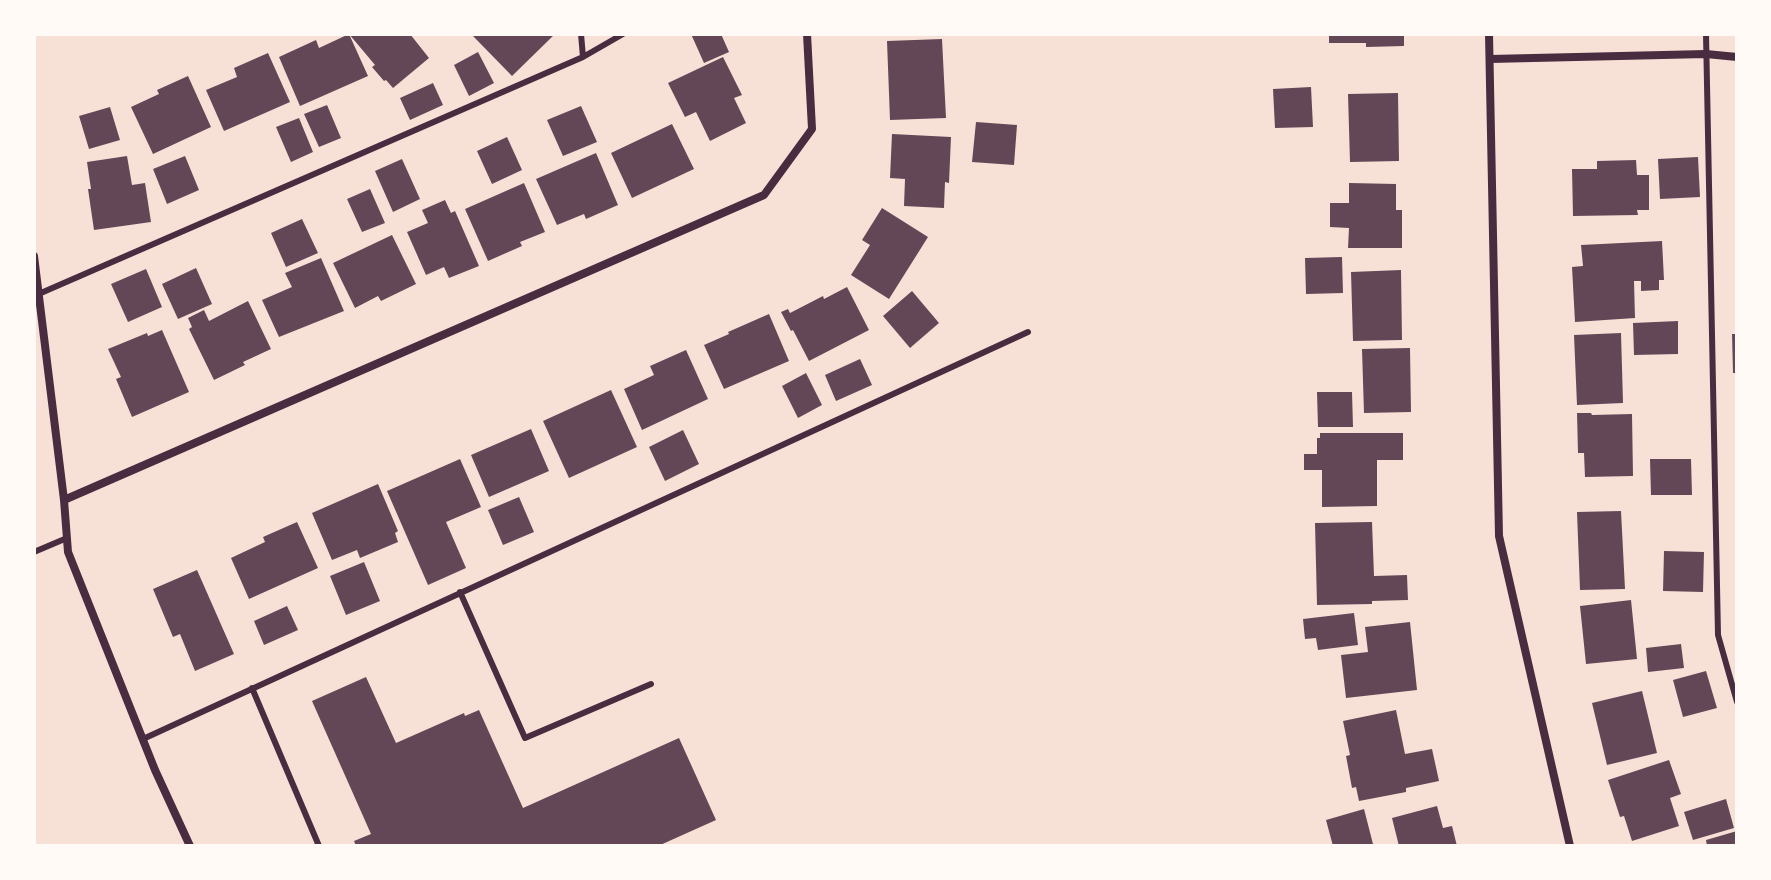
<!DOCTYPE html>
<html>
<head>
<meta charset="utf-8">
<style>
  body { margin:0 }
  #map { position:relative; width:1771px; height:880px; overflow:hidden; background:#f7e1d7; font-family:"Varela Round",sans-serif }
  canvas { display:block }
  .frame { position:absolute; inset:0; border:36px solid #fffaf5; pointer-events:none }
</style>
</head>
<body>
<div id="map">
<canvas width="1771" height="880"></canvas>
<div class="frame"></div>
</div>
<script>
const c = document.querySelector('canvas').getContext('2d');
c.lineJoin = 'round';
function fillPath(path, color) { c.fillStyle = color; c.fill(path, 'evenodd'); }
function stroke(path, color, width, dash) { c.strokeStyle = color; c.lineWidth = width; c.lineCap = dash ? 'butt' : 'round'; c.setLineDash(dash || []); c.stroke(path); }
fillPath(new Path2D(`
  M349,34h61l19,24 -36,30 -7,-8 -2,1 -12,-14 3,-2 -26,-31 19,42 -68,30 -21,-49 37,-17 3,8z
  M476,34h79l-43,42 -39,-40z
  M691,34h30l8,18 -25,11z
  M1329,34h75v12l-38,1v-4h-37z
  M942,39l4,79 -56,2 -3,-79z
  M478,52l16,31 -25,13 -15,-31z
  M268,53l22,49 -66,29 -18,-41 31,-13 -3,-9z
  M723,57l19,38 -8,3 12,25 -36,18 -14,-29 -11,5 -17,-34z
  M188,76l23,51 -58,27 -22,-47 28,-13 -2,-4z
  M433,83l10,22 -33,15 -10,-22z
  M1311,87l2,40 -38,1 -2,-39z
  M1398,93l1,68 -49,1 -2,-68z
  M327,105l14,33 -22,9 -15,-33z
  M581,106l16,36 -34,14 -16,-36z
  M110,107l10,33 -31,9 -10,-33z
  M299,118l14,34 -22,10 -15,-35z
  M976,122l41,3 -3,40 -42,-3z
  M672,124l22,45 -62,29 -21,-45z
  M892,134l59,3 -2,46 -4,-1 -1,26 -40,-2 1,-27 -15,-1z
  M507,137l15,33 -30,14 -15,-33z
  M596,153l22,52 -32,14 -2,-5 -27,11 -21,-46z
  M127,156l5,29 13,-2 6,39 -57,8 -6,-41h3l-4,-27z
  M185,156l14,34 -32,14 -14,-35z
  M1698,157l2,40 -40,2 -2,-40z
  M402,159l18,40 -27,13 -18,-41z
  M1636,160l1,15h12v35h-12l1,5 -65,1 -1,-47h25v-8z
  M524,183l21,49 -25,10 2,4 -34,15 -23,-52z
  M1349,183l47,1v26h6v38h-54l1,-20 -19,-1v-24h19z
  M370,189l15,34 -23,9 -15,-33z
  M445,200l6,13 4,-2 24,55 -30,12 -5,-11 -18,8 -19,-43 21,-9 -6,-13z
  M882,208l46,29 -39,62 -38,-24 19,-30 -8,-5z
  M302,219l16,34 -32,14 -15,-34z
  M392,235l24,49 -35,17 -3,-5 -23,12 -22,-45z
  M1662,241l2,39h-5v10l-18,1v-10h-7l1,37 -60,4 -3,-55 11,-1 -2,-21z
  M1342,257l1,36 -37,1 -1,-36z
  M321,258l23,53 -65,26 -17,-37 30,-13 -7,-14z
  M196,268l16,36 -34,15 -16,-35z
  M146,269l16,38 -34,15 -17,-38z
  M1401,270l1,70 -49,1 -2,-69z
  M847,287l22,43 -60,31 -16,-31 -2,1 -10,-19 7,-3 2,4 33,-17 1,3z
  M912,291l27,32 -29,25 -27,-32z
  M248,301l23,48 -28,13 2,3 -31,15 -25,-51 3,-2 -4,-9 16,-8 5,11z
  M769,314l20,47 -65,28 -20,-44 25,-11 -1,-2z
  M1678,321v33l-44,1 -1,-32z
  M162,330l27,62 -57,25 -16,-38 5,-2 -13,-28 39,-16 1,3z
  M1621,333l2,70 -46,2 -3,-70z
  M1732,334h5v39h-4z
  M1410,348l1,64 -47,1 -2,-64z
  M686,350l22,49 -66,31 -18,-41 30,-14 -4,-9z
  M860,359l12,26 -36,16 -11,-26z
  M806,373l16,32 -24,13 -16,-32z
  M611,390l26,57 -68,31 -26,-57z
  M1317,392h35l1,35h-35z
  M1577,413h14l1,2 40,-1 1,62 -48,1 -1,-24h-6z
  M531,429l18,42 -60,26 -18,-42z
  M683,430l16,34 -34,17 -16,-34z
  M1320,433h83v27h-26v46l-55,1v-37h-18v-16h13v-16h3z
  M460,459l21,48 -35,15 20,46 -38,17 -41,-94z
  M1650,459h41l1,36h-41z
  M378,484l20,47 -3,2 3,9 -38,16 -3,-8 -25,10 -20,-47z
  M519,497l15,35 -31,13 -15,-35z
  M1621,511l4,78 -45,1 -3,-78z
  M297,522l21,46 -69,31 -18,-41 34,-16 -2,-5z
  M1372,522l2,54 33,-1 1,25 -36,1v3l-55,1 -2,-82z
  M1664,551l40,1 -1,40 -40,-1z
  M364,562l16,39 -34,14 -16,-39z
  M197,570l37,84 -39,17 -15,-37 -7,3 -20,-48z
  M1631,600l6,59 -51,5 -6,-58z
  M287,606l11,24 -34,15 -10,-24z
  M1354,613l4,32 -40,5 -2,-12 -11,1 -2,-20z
  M1410,622l7,68 -71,8 -5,-43 27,-3 -3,-25z
  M1681,644l3,24 -36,4 -2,-24z
  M1706,671l11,37 -34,9 -10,-37z
  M366,677l30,66 68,-30 1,3 14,-6 44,98 156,-70 37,82 -58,26h-302l-2,-5 17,-7 -59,-133z
  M1642,691l15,62 -50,12 -15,-62z
  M1396,710l9,44 27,-5 7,32 -33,7v4l-47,9 -3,-14 -4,1 -6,-32 4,-1 -7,-34z
  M1669,760l12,34 -11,4 9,28 -47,15 -8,-25 -4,1 -12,-37z
  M1726,799l8,29 -41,12 -9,-28z
  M1437,806l6,22 9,-2 5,20h-58l-7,-28z
  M1364,809l9,35 -6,2h-34l-7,-26z
  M1737,831v15h-30l-1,-6z`), '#644757');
stroke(new Path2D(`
  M581,34l2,23 40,-23
  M1706,34l12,601 19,67
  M34,296l549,-239
  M34,552l33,-14
  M460,592l65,146 126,-54
  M252,688l67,158
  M143,739l885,-407`), '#4a2c40', 6);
stroke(new Path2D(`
  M1489,34l10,502 71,310
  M1490,59l216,-5 31,3
  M34,256l30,244 4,52 87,218 35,76
  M64,500l700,-305 48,-66 -5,-95`), '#4a2c40', 8);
</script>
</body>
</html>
